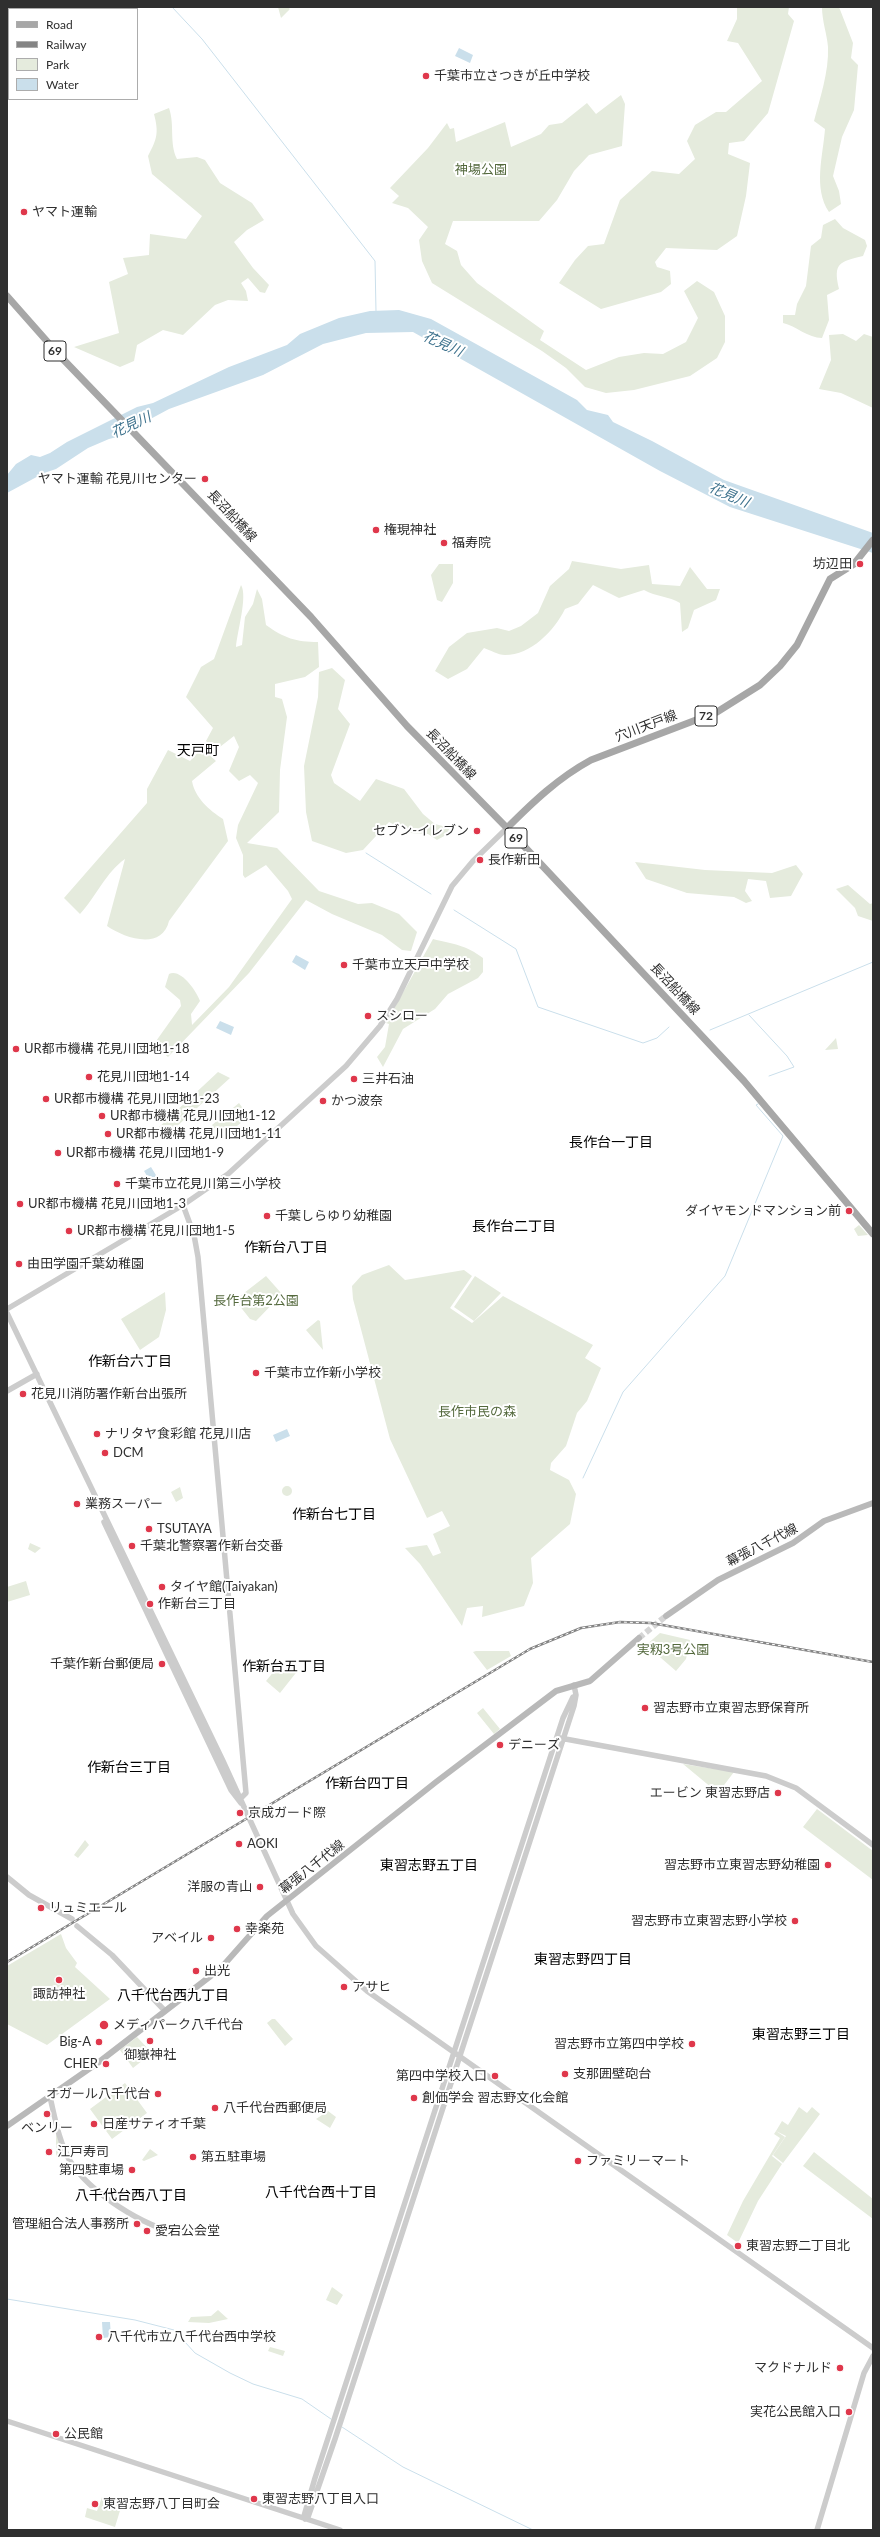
<!DOCTYPE html>
<html>
<head>
<meta charset="utf-8">
<style>
  body { margin:0 }
  #map { position:relative; width:880px; height:2537px; overflow:hidden; background:#fff; font-family:Lato,sans-serif }
  canvas { display:block }
  .frame { position:absolute; inset:0; border:8px solid #2f2f2f; pointer-events:none }
  .legend { position:absolute; left:8px; top:8px; width:130px; height:92px; box-sizing:border-box; background:#fff; border:1px solid #acacac; margin:0; padding:5px 7px; list-style:none; font-size:12px; color:#2f2f2f }
  .legend li { display:flex; align-items:center; gap:8px; height:20px }
  .legend b { width:20px; border:1px solid #acacac }
</style>
</head>
<body>
<div id="map">
<canvas width="880" height="2537"></canvas>
<div class="frame"></div>
<ul class="legend">
<li><b style="height:5px;background:#a7a7a7"></b>Road</li>
<li><b style="height:5px;background:#848484"></b>Railway</li>
<li><b style="height:11px;background:#e5ebdd"></b>Park</li>
<li><b style="height:11px;background:#cadfeb"></b>Water</li>
</ul>
</div>
<script>
const c = document.querySelector('canvas').getContext('2d');
c.lineJoin = 'round';
function fillPath(path, color) { c.fillStyle = color; c.fill(path, 'evenodd'); }
function stroke(path, color, width, dash) { c.strokeStyle = color; c.lineWidth = width; c.lineCap = dash ? 'butt' : 'round'; c.setLineDash(dash || []); c.stroke(path); }
function write(font, color, halo, rows, align = 'center') {
  c.font = font + ' Lato,"Noto Sans JP",sans-serif'; c.lineWidth = 4; c.setLineDash([]); c.textBaseline = 'middle'; c.strokeStyle = halo; c.fillStyle = color; for (const [text, x, y, turn = 0] of rows) {
    c.save(); c.translate(x, y); c.rotate((+turn || 0) * Math.PI / 180); c.textAlign = isNaN(turn) ? turn : align; if (halo) c.strokeText(text, 0, 0); c.fillText(text, 0, 0); c.restore();
  }
}
fillPath(new Path2D(`
  M278,7h10l2,2 -9,9z
  M737,7h52l-1,7 6,7 -26,92 -24,28 -15,2 -1,11 22,9 -4,33 -9,40 -20,14 -51,-2 -11,14 2,5 13,4 1,13 -10,8 -60,17 -42,-26 16,-23 13,-14 16,-2 16,-44 32,-29 27,3 16,-15 -8,-18 8,-16 21,-13h10l36,-31 -24,-38 -11,-2 10,-22z
  M822,7h17l14,36 -2,15 7,7 -4,45 -12,27 -9,39 6,15 2,13 -12,8c-16,-24 -6,-56 -4,-83l-11,-8c6,-23 15,-49 14,-74 -1,-13 -6,-26 -6,-40z
  M621,95l4,9 -3,42 -33,9 -15,16 -17,29 -18,21h-86l-8,23 12,7 4,14 16,18 67,48 -4,9 46,30 33,-13 25,-4 19,1 23,-12 12,-24 -14,-27 13,-10 17,11 11,24v26l-8,16 -27,18 -56,14 -28,3 -21,-6 -19,-19 -24,-17 -110,-68 -10,-22 -3,-21 9,-13 -20,-19 -16,-5 7,-7 -9,-8 38,-40 19,-25 3,6 4,-1 2,14 49,-20 6,25 30,-13 8,-9 13,-2 25,-20 9,11z
  M169,108c6,17 0,35 8,51l20,-2 8,3 15,23 32,20 12,17 -17,10 -13,12 19,26 16,17 -4,8 -5,-1 -12,-14 -7,5 5,8 2,10 -20,-1 -13,5 -32,30 -20,-5 -26,15 -3,16 -14,6 -46,-20 45,-14 -10,-51 19,-8 -5,-16 26,-3 1,-21 36,5 16,-23 -50,-42 -4,-18c9,-17 11,-23 6,-42z
  M835,219l8,9 22,12 2,6 -4,10c-24,6 -30,7 -24,33l-12,6 2,25 -7,18c-14,0 -26,-12 -39,-15v-8h12l2,-11 9,-18 5,-40 10,-8 2,-13z
  M843,334l13,7 8,-7 9,3v71l-32,-15 -22,-4 12,-29 -2,-25z
  M572,561l49,8 28,-4 3,19 28,2 10,-19 17,22h13l-4,11 -22,10 -6,18 -6,4 -2,-29c-11,-7 -24,-6 -36,-13l-25,8 -26,-13 -15,19 -13,5c-11,22 -34,46 -60,46 -7,0 -15,-5 -21,-7l-17,21 -19,10 -13,-8 14,-24 18,-14 30,-5 12,3 12,-5 17,-13 12,-27 19,-17z
  M439,564h14v19l-11,19 -5,-2 -6,-25z
  M241,585c7,11 -4,47 -5,62l6,-2 3,-28 8,-13 4,-15 5,10 4,26c18,13 30,17 52,17l1,25 -14,10 -30,7v13l7,2 5,18 -7,53 -1,42 -32,31 30,5 42,43 39,13 14,-1 27,11 18,18 -6,19 -9,-1 -20,-15 -50,-21 -26,-14 -57,73 -81,84 -14,-13 27,-38 -1,-6 -15,-13 4,-13c12,-6 28,18 31,27l-9,13 1,11 37,-38 63,-88 -4,-8 -22,-26 -21,13 -2,-3v-20l-7,-17 2,-13 20,-42 -8,-8 -11,6 -10,-10 10,-24 -5,-11 -18,14 -10,-9 7,-13 -27,-31 15,-30 13,-8z
  M332,668l13,12 -7,29 12,15 -19,51 3,8 26,18 16,-22 28,10 19,25 12,10 15,4 -4,7 -9,5 -9,-6 -18,-1 -21,-11 -26,28 -17,3 -34,-12 -6,-29 -2,-46 14,-69 1,-25z
  M202,748l14,13 -24,20c3,17 17,29 31,38l5,22 -59,80c-7,30 -45,17 -62,5l18,-67c-19,13 -29,38 -45,55l-16,-16 83,-95v-14l21,-39 22,11z
  M635,862l70,8 67,3 24,-8 7,9 -12,22 -21,2 -4,-17 -18,-2 -3,12 7,10 -6,2 -12,-6 -47,-4 -41,-14z
  M848,885l22,19 3,-1v18l-15,-5 -3,-8 -19,-19z
  M433,939c20,5 33,6 50,19v14l-5,6 -30,16 -13,15 -32,20 -20,38 -6,-10 8,-10 4,-23 -3,-1z
  M836,1038l2,11 -13,1z
  M218,1072l12,6 -66,60 -6,-10z
  M239,1103l10,14 -27,20 -10,-12z
  M859,1225l9,10 -10,1 -4,-7z
  M389,1265l16,15 59,-10 8,6 -22,32 22,15 31,-27 90,49 -8,13 16,10 -14,33 -10,12 -11,33 -15,17 -1,7 19,10 7,14 -6,30 -39,34 2,25 -9,23 -42,11 1,-11 -16,2 -5,18 -42,-62 -15,-16 22,-3 6,11 8,-3 -8,-19 17,-8 -8,-15 -15,7 -37,-79 -37,-140 -1,-13 10,-11z
  M266,1276l16,18 -26,27 -6,-2 -15,-19z
  M475,1276l26,17 -27,28 -20,-14z
  M165,1292l1,18 -7,27 -19,13 -19,-31z
  M318,1320l2,1 3,29 -17,-20z
  M282 1491a5 5 0 1 1 10 0a5 5 0 1 1-10 0Z
  M180,1487l3,11 -7,4 -5,-10z
  M30,1543l11,5 -6,5 -7,-4z
  M26,1581l4,14 -23,7v-15z
  M660,1633l30,7 -4,19 -10,12 -30,-26z
  M476,1651h33l2,5 -24,14 -14,-18z
  M299,1669l-19,24 -14,-12 9,-11z
  M483,1708l17,21 -6,5 -17,-21z
  M683,1764l51,8 -16,21z
  M817,1809l56,42v29l-70,-53z
  M85,1840l4,5 -11,13 -4,-3z
  M61,1934l5,14 11,15 -2,4 35,32 -63,46 -40,-21v-58z
  M272,2019h3l18,20 -8,7 -18,-23z
  M137,2037l15,16 -19,15 -13,-18z
  M125,2083l22,30 -35,26 -22,-30z
  M799,2107l8,6 5,-6 8,7 -37,49 -10,-8 13,-19 -10,-5 6,-10 6,4z
  M328,2111l8,6 -6,11 -14,-9z
  M776,2131l9,6 -13,19 10,8 -24,37 -20,42 -11,-8 16,-34 37,-63 -6,-4z
  M56,2132l7,21 -7,4z
  M150,2149l8,6 -14,6 -2,-1z
  M814,2152l59,47v20l-70,-53z
  M109,2187l9,6 -3,6 -9,-6z
  M332,2287l11,8 -6,10 -11,-5z
  M218,2310l10,9 -19,4 -21,-1 3,-5 20,-1z
  M270,2347l15,4 -2,5 -15,-5z
  M102,2497l20,7 -7,23 -30,-10 2,-9 10,3z`), '#e5ebdd');
fillPath(new Path2D(`
  M459,48l14,7 -3,8 -15,-7z
  M399,310l32,9 146,81 10,10 21,5 5,7 39,19 72,39 149,53v20l-143,-46 -70,-36 -247,-139 -47,1 -43,11 -60,31 -94,34 -52,28 -8,2 -21,9 -32,21 -12,4 -37,20v-18l9,-11 15,-9 9,2 10,-4 17,-11 70,-35 16,-4 76,-36 58,-22 13,-11 39,-16 31,-7z
  M296,955l13,7 -4,8 -13,-8z
  M220,1021l14,6 -3,8 -15,-7z
  M151,1167l8,13 -7,4 -8,-13z
  M287,1429l3,7 -14,6 -3,-7z
  M102,2322h8l1,15 -8,1z`), '#cadfeb');
stroke(new Path2D(`
  M172,7l30,32 173,222 1,50
  M366,853l65,41
  M454,910l62,39 22,58 105,36 14,-5 12,-11
  M749,1015l38,41 7,11 -25,9
  M710,1030l163,-68
  M583,1478l40,-86 102,-116 58,-140 -27,-31 2,-1
  M7,2299l128,21 39,10 21,23 35,20 23,11 49,15 29,20
  M342,2427l61,40 130,63`), '#cadfeb', 1);
stroke(new Path2D(`
  M639,1638l27,-22`), '#d5d5d5', 6, [6, 3]);
stroke(new Path2D(`
  M183,1205l11,30 4,22 48,536 -6,6
  M7,1309l176,-104 45,-31 118,-108 34,-40 17,-27 55,-113 21,-25 34,-33
  M7,1313l216,448 70,153 23,32 51,45 506,357
  M7,1391l30,-17
  M104,1522l127,268 10,13
  M560,1738l206,38 30,12 77,57
  M7,1877l22,18 43,24
  M77,1926l35,29 53,56
  M50,2097c5,21 9,45 20,64 20,32 74,66 111,73
  M7,2421l333,109
  M305,2519l3,-2 27,-78 239,-733 2,-11 -2,-10
  M305,2519l-1,-3 11,-38 248,-760 10,-21
  M817,2530l47,-157 9,-17`), '#ccc', 5.5);
stroke(new Path2D(`
  M666,1616l52,-36 75,-37 31,-22 49,-18
  M7,2126l92,-64 122,-94 46,-52 169,-134 120,-91 34,-10 49,-43`), '#b9b9b9', 6);
stroke(new Path2D(`
  M7,296l53,60 251,261 96,109 100,102 237,253 129,153
  M507,828c26,-26 51,-50 84,-68l126,-48 43,-27 20,-19 17,-21 33,-66 24,-15 19,-24`), '#a7a7a7', 7);
const rail = new Path2D(`
  M7,1962l523,-313 51,-21 39,-6 31,1 222,39`);
stroke(rail, '#848484', 2.5);
stroke(rail, '#fff', 1, [3]);
for (const [x, y, r, color] of [
  [426,76,4,"#df374b"],
  [24,212,4,"#df374b"],
  [205,479,4,"#df374b"],
  [376,530,4,"#df374b"],
  [444,543,4,"#df374b"],
  [860,564,4,"#df374b"],
  [477,831,4,"#df374b"],
  [480,860,4,"#df374b"],
  [344,965,4,"#df374b"],
  [368,1016,4,"#df374b"],
  [16,1049,4,"#df374b"],
  [89,1077,4,"#df374b"],
  [354,1079,4,"#df374b"],
  [46,1099,4,"#df374b"],
  [323,1101,4,"#df374b"],
  [102,1116,4,"#df374b"],
  [108,1134,4,"#df374b"],
  [58,1153,4,"#df374b"],
  [117,1184,4,"#df374b"],
  [20,1204,4,"#df374b"],
  [849,1211,4,"#df374b"],
  [267,1216,4,"#df374b"],
  [69,1231,4,"#df374b"],
  [19,1264,4,"#df374b"],
  [256,1373,4,"#df374b"],
  [23,1394,4,"#df374b"],
  [97,1434,4,"#df374b"],
  [105,1453,4,"#df374b"],
  [77,1504,4,"#df374b"],
  [149,1529,4,"#df374b"],
  [132,1546,4,"#df374b"],
  [162,1587,4,"#df374b"],
  [150,1604,4,"#df374b"],
  [162,1664,4,"#df374b"],
  [645,1708,4,"#df374b"],
  [500,1745,4,"#df374b"],
  [778,1793,4,"#df374b"],
  [240,1813,4,"#df374b"],
  [239,1844,4,"#df374b"],
  [828,1865,4,"#df374b"],
  [260,1887,4,"#df374b"],
  [41,1908,4,"#df374b"],
  [795,1921,4,"#df374b"],
  [237,1929,4,"#df374b"],
  [211,1938,4,"#df374b"],
  [196,1971,4,"#df374b"],
  [59,1980,4,"#df374b"],
  [344,1987,4,"#df374b"],
  [104,2025,5,"#df374b"],
  [150,2041,4,"#df374b"],
  [99,2042,4,"#df374b"],
  [692,2044,4,"#df374b"],
  [106,2064,4,"#df374b"],
  [565,2074,4,"#df374b"],
  [495,2076,4,"#df374b"],
  [158,2094,4,"#df374b"],
  [414,2098,4,"#df374b"],
  [215,2108,4,"#df374b"],
  [47,2114,4,"#df374b"],
  [94,2124,4,"#df374b"],
  [49,2152,4,"#df374b"],
  [193,2157,4,"#df374b"],
  [578,2161,4,"#df374b"],
  [132,2170,4,"#df374b"],
  [137,2224,4,"#df374b"],
  [147,2231,4,"#df374b"],
  [738,2246,4,"#df374b"],
  [99,2337,4,"#df374b"],
  [840,2368,4,"#df374b"],
  [849,2412,4,"#df374b"],
  [56,2434,4,"#df374b"],
  [254,2499,4,"#df374b"],
  [95,2504,4,"#df374b"]
]) { const dot = new Path2D(); dot.arc(x, y, r, 0, 2 * Math.PI); c.fillStyle = color; c.fill(dot); stroke(dot, '#fff', 1.5); }
for (const [x, y, w] of [
  [55,351,22],
  [706,716,22],
  [516,838,22]
]) { const box = new Path2D(); box.roundRect(x - w / 2, y - 10, w, 20, 3); c.fillStyle = '#fff'; c.fill(box); stroke(box, '#2f2f2f', 1); }
write('bold 12px', '#2f2f2f', null, [
  ["69",55,351],
  ["72",706,716],
  ["69",516,838]
]);
write('13px', '#2f2f2f', '#fff', [
  ["千葉市立さつきが丘中学校",434,76],
  ["ヤマト運輸",32,212],
  ["ヤマト運輸 花見川センター",197,479,"right"],
  ["権現神社",384,530],
  ["福寿院",452,543],
  ["坊辺田",852,564,"right"],
  ["セブン-イレブン",469,831,"right"],
  ["長作新田",488,860],
  ["千葉市立天戸中学校",352,965],
  ["スシロー",376,1016],
  ["UR都市機構 花見川団地1-18",24,1049],
  ["花見川団地1-14",97,1077],
  ["三井石油",362,1079],
  ["UR都市機構 花見川団地1-23",54,1099],
  ["かつ波奈",331,1101],
  ["UR都市機構 花見川団地1-12",110,1116],
  ["UR都市機構 花見川団地1-11",116,1134],
  ["UR都市機構 花見川団地1-9",66,1153],
  ["千葉市立花見川第三小学校",125,1184],
  ["UR都市機構 花見川団地1-3",28,1204],
  ["ダイヤモンドマンション前",841,1211,"right"],
  ["千葉しらゆり幼稚園",275,1216],
  ["UR都市機構 花見川団地1-5",77,1231],
  ["由田学園千葉幼稚園",27,1264],
  ["千葉市立作新小学校",264,1373],
  ["花見川消防署作新台出張所",31,1394],
  ["ナリタヤ食彩館 花見川店",105,1434],
  ["DCM",113,1453],
  ["業務スーパー",85,1504],
  ["TSUTAYA",157,1529],
  ["千葉北警察署作新台交番",140,1546],
  ["タイヤ館(Taiyakan)",170,1587],
  ["作新台三丁目",158,1604],
  ["千葉作新台郵便局",154,1664,"right"],
  ["習志野市立東習志野保育所",653,1708],
  ["デニーズ",508,1745],
  ["エービン 東習志野店",770,1793,"right"],
  ["京成ガード際",248,1813],
  ["AOKI",247,1844],
  ["習志野市立東習志野幼稚園",820,1865,"right"],
  ["洋服の青山",252,1887,"right"],
  ["リュミエール",49,1908],
  ["習志野市立東習志野小学校",787,1921,"right"],
  ["幸楽苑",245,1929],
  ["アベイル",203,1938,"right"],
  ["出光",204,1971],
  ["アサヒ",352,1987],
  ["諏訪神社",59,1994,"center"],
  ["メディパーク八千代台",113,2025],
  ["Big-A",91,2042,"right"],
  ["習志野市立第四中学校",684,2044,"right"],
  ["御嶽神社",150,2055,"center"],
  ["CHER",98,2064,"right"],
  ["支那囲壁砲台",573,2074],
  ["第四中学校入口",487,2076,"right"],
  ["オガール八千代台",150,2094,"right"],
  ["創価学会 習志野文化会館",422,2098],
  ["八千代台西郵便局",223,2108],
  ["日産サティオ千葉",102,2124],
  ["ベンリー",47,2128,"center"],
  ["江戸寿司",57,2152],
  ["第五駐車場",201,2157],
  ["ファミリーマート",586,2161],
  ["第四駐車場",124,2170,"right"],
  ["管理組合法人事務所",129,2224,"right"],
  ["愛宕公会堂",155,2231],
  ["東習志野二丁目北",746,2246],
  ["八千代市立八千代台西中学校",107,2337],
  ["マクドナルド",832,2368,"right"],
  ["実花公民館入口",841,2412,"right"],
  ["公民館",64,2434],
  ["東習志野八丁目入口",262,2499],
  ["東習志野八丁目町会",103,2504]
], 'left');
write('13px', '#54693d', '#fff', [
  ["神場公園",481,170],
  ["長作台第2公園",256,1301],
  ["長作市民の森",477,1412],
  ["実籾3号公園",673,1650]
]);
write('13px', '#2f2f2f', '#fff', [
  ["長沼船橋線",232,516,47],
  ["穴川天戸線",646,726,-21],
  ["長沼船橋線",451,754,46],
  ["長沼船橋線",675,989,47],
  ["幕張八千代線",762,1545,-27],
  ["幕張八千代線",312,1867,-38]
]);
write('italic 14px', '#3f738e', '#fff', [
  ["花見川",443,344,24],
  ["花見川",131,425,-25],
  ["花見川",729,495,23]
]);
write('14px', '#000', '#fff', [
  ["天戸町",198,750],
  ["長作台一丁目",611,1142],
  ["長作台二丁目",514,1226],
  ["作新台八丁目",286,1247],
  ["作新台六丁目",130,1361],
  ["作新台七丁目",334,1514],
  ["作新台五丁目",284,1666],
  ["作新台三丁目",129,1767],
  ["作新台四丁目",367,1783],
  ["東習志野五丁目",429,1865],
  ["東習志野四丁目",583,1959],
  ["八千代台西九丁目",173,1995],
  ["東習志野三丁目",801,2034],
  ["八千代台西十丁目",321,2192],
  ["八千代台西八丁目",131,2195]
]);
</script>
</body>
</html>
